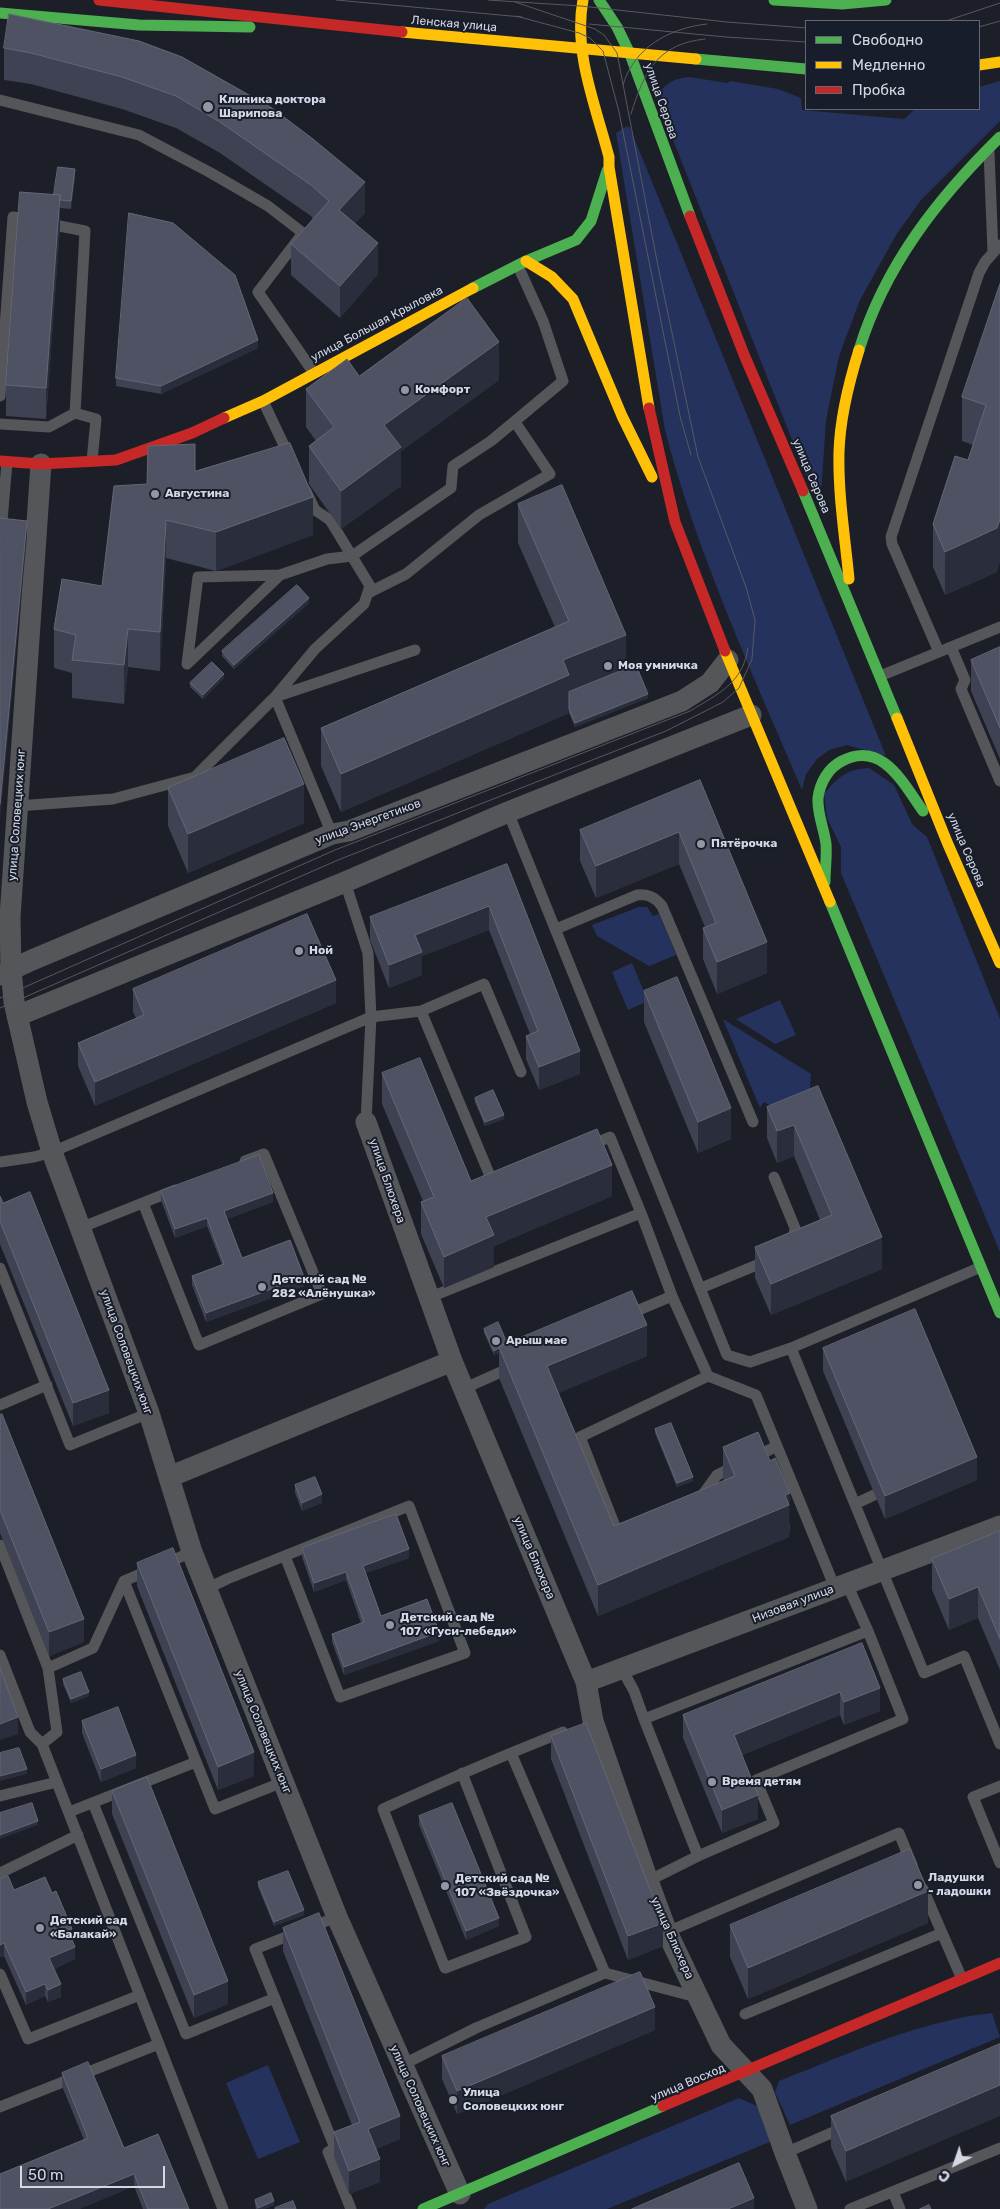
<!DOCTYPE html>
<html>
<head>
<meta charset="utf-8">
<style>
  body { margin:0 }
  #map { position:relative; width:1000px; height:2209px; overflow:hidden; background:#1c1f27; font-family:Rubik,sans-serif }
  canvas { display:block }
  .legend { position:absolute; left:805px; top:20px; width:175px; height:90px; box-sizing:border-box; background:#181d2b; border:1px solid #636874; margin:0; padding:6px 9px; list-style:none; font-size:15px; color:#d4d8e2 }
  .legend li { display:flex; align-items:center; gap:10px; height:25px }
  .legend b { width:25px; border:1px solid #636874 }
  .north { position:absolute; left:930px; top:2139px; width:50px; height:50px; -webkit-text-stroke:4px #181d2b; paint-order:stroke; rotate:221deg; font-size:14px; font-weight:700; line-height:20px; text-align:center; color:#d4d8e2 }
  .north::after { content:''; display:block; margin:auto; width:18px; height:22px; background:#d4d8e2; clip-path:polygon(50% 0,100% 100%,50% 72%,0 100%) }
  .scale { position:absolute; left:20px; top:2166px; width:145px; height:22px; box-sizing:border-box; border:2px solid #d4d8e2; border-top:0; padding-left:6px; font-size:15px; line-height:18px; white-space:nowrap; color:#d4d8e2; -webkit-text-stroke:4px #181d2b; paint-order:stroke }
</style>
</head>
<body>
<div id="map">
<canvas width="1000" height="2209"></canvas>
<ul class="legend">
<li><b style="height:6px;background:#4caf50"></b>Свободно</li>
<li><b style="height:6px;background:#ffc107"></b>Медленно</li>
<li><b style="height:6px;background:#c62828"></b>Пробка</li>
</ul>
<div class="north">С</div>
<div class="scale">50 m</div>
</div>
<script>
const c = document.querySelector('canvas').getContext('2d');
c.lineJoin = 'round';
function fillPath(path, color) { c.fillStyle = color; c.fill(path, 'evenodd'); }
function stroke(path, color, width, dash) { c.strokeStyle = color; c.lineWidth = width; c.lineCap = dash ? 'butt' : 'round'; c.setLineDash(dash || []); c.stroke(path); }
function write(font, color, halo, rows, align = 'center') {
  c.font = font + ' Rubik,sans-serif'; c.lineWidth = 4; c.setLineDash([]); c.textBaseline = 'middle'; c.strokeStyle = halo; c.fillStyle = color; for (const [text, x, y, turn = 0] of rows) {
    c.save(); c.translate(x, y); c.rotate((+turn || 0) * Math.PI / 180); c.textAlign = isNaN(turn) ? turn : align; if (halo) c.strokeText(text, 0, 0); c.fillText(text, 0, 0); c.restore();
  }
}
fillPath(new Path2D(`
  M689,77l38,6 3,-2 48,8 23,9 1,12 102,9 11,-10h64v-22l21,-6v40l-79,79 -25,35 -36,65 -21,56 -13,64 -6,90 -164,-413c10,-14 16,-18 33,-20z
  M627,126l3,2 256,628 -39,-11 -18,5 -12,9 -11,15 -4,16c-50,-118 -105,-236 -137,-360l-49,-297z
  M869,768l25,17 18,39 15,13 73,182v233l-159,-379v-26l-14,-29 -3,-24c14,-17 23,-25 45,-26z
  M639,907h8l6,9 6,-2 17,41 -27,11 -52,-30 -5,-11z
  M632,963l16,38 -20,9 -16,-38z
  M780,1000l16,35 -21,9 -39,-25z
  M723,1019l88,55 -1,15 -39,17 -7,-4 -4,6z
  M992,2013l8,24 -210,88 -15,-33 4,-11c69,-27 139,-60 213,-68z
  M268,2065l32,77 -42,17 -32,-76z
  M739,2098l20,9 13,34 -165,68h-123l4,-5z`), '#26325e');
stroke(new Path2D(`
  M0,100l139,35 72,38 57,33 35,27 -45,59 56,81
  M989,152l4,100
  M0,396l13,-179 72,14 -10,182
  M263,401l27,57
  M0,424l49,3 26,-14 21,6 -4,42
  M1,533l6,-71
  M280,575l-93,89 11,-87 82,-2 47,-16 25,-3 99,-68 2,-22 38,-25 72,-60 -20,-60 -25,-55
  M368,593l38,-19 73,-59 71,-41 -35,-52
  M951,647l14,33 -4,9 39,92
  M939,652l-47,-108 -1,-7 88,-264 6,-11 15,-17
  M880,676l120,-49
  M17,806l96,-7 82,-22 80,-80 40,-48 49,-45 6,-18 -40,-66 -15,-10 -9,-19
  M508,812l219,543 23,7 41,-14 190,-81
  M332,834l-57,-137 140,-47
  M345,882l23,71 3,64 -5,105
  M556,929l81,-34c11,-1 18,2 25,11l91,216
  M421,1011l72,172 5,-3
  M588,1146l22,-9 31,76
  M0,1162l34,-5 18,-5 319,-135 50,-6 63,-27 37,88
  M774,1177l21,51 -2,16
  M143,1203l56,142 123,-51 -58,-140 -19,7
  M80,1228l95,-38
  M0,1268l70,177 79,-32
  M701,1288l68,-28
  M428,1298l213,-85 31,83
  M791,1348l133,325 40,-17 36,88
  M708,1376l48,19 21,51
  M463,1389l49,-22
  M0,1405l47,-20
  M753,1458l24,-12 58,142
  M699,1500l18,-25 19,-9
  M855,1504l19,-9
  M620,1539l-40,-102 128,-61 -36,-80 -45,19
  M0,1545l48,123
  M124,1581l91,228 68,-27
  M847,1584l21,47
  M206,1589l21,-10 182,-73 56,147 -125,44 -55,-141
  M0,1655l30,77 12,12 181,465
  M622,1669l12,22 10,28
  M42,1744l15,-12 -9,-64 45,-20 31,-67 68,-29
  M511,1753l94,220
  M462,1773l64,164 -81,31 -62,-159c59,-27 119,-53 180,-77
  M1000,1786l-27,11 27,66
  M0,1796l57,-14
  M93,1803l93,231 89,-36
  M69,1812l127,-50
  M0,1873l78,-38
  M648,1881l50,-25 76,-33 -18,-43 147,-61 -35,-88 -224,88 54,137
  M923,1889l39,90
  M337,1917l-82,32 80,199 -7,4 23,57
  M667,1932l232,-99 13,32
  M0,1974l28,65 112,-44
  M745,2014l197,-81
  M402,2065l74,-37 129,-55 95,25
  M0,2107l159,-63
  M785,2153l60,-26
  M893,2192l7,17
  M850,2209l150,-61`), '#545659', 11);
stroke(new Path2D(`
  M41,464l-31,453 1,52 3,33 23,100 15,50 97,261 43,139 145,365 123,277
  M0,975l32,-15 300,-126 17,-3 333,-130 28,-18 18,-23
  M17,1016l328,-134 163,-70 243,-97
  M366,1122l86,239 134,321 7,39 55,160 19,51 54,113 41,44 23,64 22,56
  M169,1477l283,-116
  M586,1682l414,-156`), '#545659', 21);
stroke(new Path2D(`
  M599,0l18,27 13,27 60,162
  M774,0l68,4 44,-4
  M0,13l139,12 111,2
  M696,59l110,10
  M473,288l53,-27 50,-21 15,-19 16,-50
  M859,350c26,-85 79,-152 141,-213
  M803,491l94,227
  M825,882c0,-13 2,-26 1,-38 -2,-16 -9,-30 -8,-46 2,-15 10,-30 24,-37 40,-21 61,22 81,50
  M830,902l170,411
  M423,2209l240,-103`), '#4caf50', 11);
stroke(new Path2D(`
  M583,0c-10,52 13,107 26,157v10l40,241
  M402,32l294,27
  M979,65l21,-3
  M526,261l26,16 21,22 49,117 30,61
  M224,418l39,-17 210,-113
  M849,579c-4,-42 -11,-84 -10,-127 1,-34 10,-70 20,-102
  M725,651l105,251
  M897,718l50,124 53,121`), '#ffc107', 11);
stroke(new Path2D(`
  M99,0l303,32
  M690,216l55,141 58,134
  M649,408l26,114 50,129
  M0,461l41,3 75,-4 76,-27 32,-15
  M663,2106l337,-143`), '#c62828', 11);
stroke(new Path2D(`
  M336,0l186,17
  M488,0l93,6 146,16 79,6
  M516,16l63,17 11,5 13,13 16,61 61,304 11,39
  M946,21l54,-18
  M589,24l137,13 80,5
  M979,27l21,-6
  M623,85c11,-38 47,-57 84,-61
  M631,114c13,-42 26,-70 74,-75
  M0,998l335,-148 355,-139c28,-17 53,-28 58,-63
  M0,1008l338,-148 328,-129 57,-29 16,-14 13,-29 3,-39 -9,-33 -48,-130 -40,-191 -41,-213 -13,-18 -9,-6 -80,-27`), '#57595e', 1);
fillPath(new Path2D(`
  M139,41l226,172 -10,10 23,51 -38,44 -49,-43v-31l22,-25 -2,-3 -91,-63 -44,-25 -54,-19 -91,-25 -27,-4v-32z
  M75,177l-4,32 -11,-1v18l-14,193 -40,-3v-31l48,-191z
  M1000,284l-3,288 -52,23 -12,-28v-43l35,-64 5,-15 -11,-4v-44z
  M258,348l-97,46 -45,-8v-8z
  M359,376l140,4 -98,71v35l-60,43 -32,-45v-38l7,-5 -10,-14v-38z
  M195,471l118,64 -97,36 -50,-13 -6,113 -32,-4 -4,37 -52,-6v-25l-18,-5v-39l48,-43 45,-102z
  M518,504l108,165 22,29 -73,29 -6,-14 -228,99 -20,-46v-38l234,-101 -37,-84z
  M309,603l-75,66 -12,-13v-5z
  M1000,647v112l-29,-68v-31z
  M224,678l-21,21 -13,-12v-4z
  M700,780l67,193 -50,21 -14,-35v-31l2,-1 -26,-63 -83,34 -16,-37v-31z
  M168,788l136,35 -116,50 -20,-47z
  M507,864l73,210 -41,16 -13,-31v-23l4,-2 -41,-104 -67,26v19l-33,13 -19,-48v-23z
  M133,989l203,14 -241,103 -17,-40v-23l58,-25 -3,-6z
  M644,991l87,148 -33,14 -54,-131z
  M382,1073l89,108 141,15 -118,50v21l-50,21 -23,-54v-32l2,-1 -41,-97z
  M818,1086l64,183 -111,46 -16,-37v-31l65,-27 -26,-64 -17,7 -10,-25v-31z
  M475,1098l29,21 -19,7 -10,-24z
  M161,1191l112,11 -46,17 15,39 62,28 -98,36 -14,-37v-9l30,-11 -15,-39 -32,12 -14,-38z
  M0,1196l3,7 106,210 -36,13 -73,-182z
  M484,1329l23,14 140,13 -89,37 56,133 110,-45 -1,-3v-31l67,77 -1,13 -191,79 -99,-238v-25l-5,2 -10,-22z
  M823,1348l154,132 -92,39 -62,-148z
  M0,1415l84,227 -35,14 -49,-123z
  M655,1429l38,52 -16,6 -22,-54z
  M295,1485l27,18 -20,8 -7,-18z
  M1000,1531v139l-22,-52 -29,12 -17,-40v-31z
  M302,1548l107,10 -43,15 15,43 58,25 -95,34 -12,-33v-8l29,-11 -15,-43 -32,12 -12,-35z
  M137,1563l117,213 -36,14 -81,-204z
  M862,1643l18,68 -36,14 -4,-10 -98,40 16,64 -36,14 -39,-95v-23z
  M63,1679l26,17 -18,7 -8,-19z
  M82,1721l54,47 -35,14 -19,-49z
  M551,1736l112,210 -35,14 -77,-201z
  M112,1791l116,213 -34,14 -82,-204z
  M419,1816l80,110 -33,14 -47,-115z
  M0,1879l14,11 58,50 3,19 -21,10 7,28 -13,5 -3,-6 -19,9 -22,-49 -4,1z
  M258,1882l46,33 -30,11 -16,-39z
  M928,1923l-180,76 -18,-42v-32z
  M283,1928l117,211 -24,10 4,33 -31,12 -15,-38v-24l18,-7 -69,-174z
  M655,2030l-198,84 -15,-35v-23z
  M1000,2044l-154,138 -15,-35v-31z
  M62,2073l62,75 65,61h-46l-9,-23 -55,23h-79l84,-69 -22,-54z
  M255,2200l19,5 -10,4h-8l-1,-5z`), '#3e4253');
fillPath(new Path2D(`
  M75,169v8l-4,32v-8z
  M365,182v31l-26,28v-31z
  M60,195v31l-14,193v-31z
  M378,243v31l-38,44v-32z
  M258,340v8l-97,46v-8z
  M499,342v38l-98,71v35l-60,43v-38l43,-66z
  M313,497v38l-97,36v-39z
  M1000,519v43l-3,10 -52,23v-43z
  M166,520v38l-6,113v-39z
  M27,521v16l-27,283v-16z
  M309,598v5l-75,66v-4z
  M128,629v38l-4,37v-39z
  M626,635v38l-57,23v17l-228,99v-38l222,-114z
  M224,674v4l-21,21v-4z
  M648,694v4l-73,29v-4z
  M304,784v39l-116,50v-39z
  M679,832v32l-83,34v-32z
  M489,906v24l-67,26v19l-33,13v-23l26,-30z
  M767,942v31l-50,21v-32z
  M336,980v23l-241,103v-24z
  M580,1051v23l-41,16v-23z
  M731,1108v31l-33,14v-31z
  M504,1115v4l-19,7v-4z
  M794,1125v31l-17,7v-32z
  M612,1165v31l-118,50v21l-50,21v-31l42,-40z
  M273,1193v9l-49,18v-9z
  M207,1218v8l-32,12v-9z
  M882,1237v32l-111,46v-31z
  M304,1277v9l-98,36v-9z
  M647,1325v31l-100,42v-32z
  M499,1348v5l-5,2v-4z
  M109,1390v23l-36,13v-23z
  M977,1457v23l-92,39v-23z
  M693,1477v4l-16,6v-4z
  M790,1493l-1,44 -191,79v-31z
  M322,1494v9l-20,8v-8z
  M409,1549v9l-46,16v-8z
  M346,1572v8l-32,12v-9z
  M978,1587v31l-29,12v-31z
  M84,1619v23l-35,14v-24z
  M439,1632v9l-95,34v-8z
  M880,1688v23l-36,14v-23z
  M89,1692v4l-18,7v-4z
  M840,1692v23l-106,43v-23z
  M18,1717v17l-18,6v-16z
  M254,1752v24l-36,14v-23z
  M136,1755v13l-35,14v-13z
  M27,1769v5l-27,7v-5z
  M758,1795v24l-36,14v-23z
  M38,1821v4l-38,14v-4z
  M928,1891v32l-180,76v-31z
  M304,1910v5l-30,11v-4z
  M499,1918v8l-33,14v-9z
  M663,1923v23l-35,14v-24z
  M72,1929v12l-4,-11z
  M4,1943v13l-4,1v-12z
  M75,1947v12l-26,12v-13z
  M228,1981v23l-34,14v-23z
  M45,1984v12l-19,9v-13z
  M61,1984v13l-13,5v-12z
  M655,2007v23l-198,84v-23z
  M1000,2085v31l-154,66v-31z
  M400,2116v23l-32,13v-23z
  M380,2159v23l-31,12v-23z
  M134,2174v12l-55,23h-31z
  M754,2198v11h-26z
  M274,2201v4l-10,4h-6v-1z`), '#2a2d3b');
const building = new Path2D(`
  M9,14l130,27 43,16 90,51 41,31 52,43 -26,28 39,33 -38,43 -49,-42 38,-43 -18,-16 -91,-63 -44,-26 -54,-19 -91,-24 -27,-5z
  M58,167l17,2 -4,32 -11,-1v-5l-6,-1z
  M20,192l40,3 -14,193 -40,-3z
  M129,213l44,10 62,52 23,65 -97,46 -45,-8z
  M1000,284v235l-3,9 -52,24 -12,-28 22,-68 13,4 18,-55 -24,-8z
  M467,298l32,44 -115,83 17,22 -60,44 -32,-45 25,-19 -28,-38 41,-30 12,17z
  M290,443l23,54 -97,35 -50,-12 -6,112 -32,-3 -4,36 -52,-5 4,-25 -22,-6 8,-50 40,7 12,-100 33,-2 1,-38 47,-2v27z
  M562,485l64,150 -63,25 6,15 -228,99 -20,-46 248,-107 -51,-117z
  M0,518l27,3 -27,283z
  M297,585l12,13 -75,67 -12,-14z
  M1000,647v81l-29,-68z
  M212,662l12,12 -21,21 -13,-12z
  M636,665l12,29 -73,29 -6,-14v-17z
  M284,738l20,46 -116,50 -20,-46z
  M700,780l67,162 -50,20 -14,-34 13,-5 -37,-91 -83,34 -16,-36z
  M507,864l73,187 -41,16 -13,-31 12,-5 -49,-125 -74,29 7,17 -33,13 -19,-48z
  M307,914l29,66 -241,102 -17,-39 66,-28 -11,-26z
  M677,977l54,131 -33,14 -54,-131z
  M420,1058l51,123 126,-52 15,36 -126,52 8,18 -50,22 -23,-55 13,-5 -52,-124z
  M818,1086l64,151 -111,47 -16,-37 77,-32 -38,-90 -17,6 -10,-24z
  M493,1090l11,25 -19,7 -10,-24z
  M259,1155l14,38 -49,18 18,47 48,-18 14,37 -98,36 -14,-37 32,-12 -17,-46 -32,11 -14,-38z
  M30,1192l79,198 -36,13 -73,-182v-25l3,7z
  M632,1291l15,34 -100,41 67,160 121,-50 -12,-29 35,-15 12,29 5,-3 15,35 -5,2 4,10 -191,80 -99,-238z
  M915,1309l62,148 -92,39 -62,-148z
  M498,1322l9,21 -8,4v1l-5,3 -10,-22z
  M2,1414l82,205 -35,13 -49,-122v-95z
  M671,1423l22,54 -16,6 -22,-54z
  M315,1477l7,17 -20,9 -7,-18z
  M396,1514l13,35 -46,17 18,50 46,-17 12,33 -95,35 -12,-33 32,-12 -18,-50 -32,11 -12,-35z
  M1000,1531v108l-22,-52 -29,12 -17,-40z
  M173,1548l81,204 -36,15 -81,-204z
  M862,1643l18,45 -36,14 -4,-10 -106,43 24,60 -36,15 -39,-95z
  M0,1668l18,49 -18,7z
  M81,1672l8,20 -18,7 -8,-20z
  M118,1707l18,48 -35,14 -19,-48z
  M586,1723l77,200 -35,13 -77,-200z
  M19,1748l8,21 -27,7v-23z
  M147,1777l81,204 -34,14 -82,-204z
  M32,1803l6,18 -38,14v-22z
  M452,1803l47,115 -33,13 -47,-115z
  M910,1849l18,42 -180,77 -18,-43z
  M288,1871l16,39 -30,12 -16,-40z
  M8,1876l6,14 31,-13 7,16 4,-2 16,38 -4,1 7,17 -26,11 12,26 -13,6 -3,-6 -19,8 -22,-49 -4,2v-66z
  M319,1913l81,203 -32,13 12,30 -31,12 -15,-39 26,-10 -77,-194z
  M640,1972l15,35 -198,84 -15,-35z
  M1000,2044v41l-154,66 -15,-35z
  M88,2062l36,86 34,-14 31,75h-41l-14,-35 -86,35h-48v-35l88,-36 -26,-65z
  M739,2163l15,35 -26,11h-96z
  M271,2193l3,8 -16,7 -3,-8z
  M293,2201l3,8h-21v-1z
  M929,2205l2,4h-11z`);
fillPath(building, '#4e5262');
stroke(building, '#636776', 1);
for (const [x, y, r, color] of [
  [208,107,6,"#9497a1"],
  [405,390,5,"#9497a1"],
  [155,494,5,"#9497a1"],
  [608,666,5,"#9497a1"],
  [701,844,5,"#9497a1"],
  [299,951,5,"#9497a1"],
  [262,1287,5,"#9497a1"],
  [496,1341,5,"#9497a1"],
  [390,1625,5,"#9497a1"],
  [712,1782,5,"#9497a1"],
  [918,1885,5,"#9497a1"],
  [445,1886,5,"#9497a1"],
  [40,1928,5,"#9497a1"],
  [453,2100,5,"#9497a1"]
]) { const dot = new Path2D(); dot.arc(x, y, r, 0, 2 * Math.PI); c.fillStyle = color; c.fill(dot); stroke(dot, '#181d2b', 2); }
write('12px', '#d4d8e2', '#181d2b', [
  ["Ленская улица",454,24,5],
  ["улица Серова",661,101,71],
  ["улица Большая Крыловка",377,324,-28],
  ["улица Серова",811,476,67],
  ["улица Соловецких юнг",17,815,-86],
  ["улица Энергетиков",368,822,-20],
  ["улица Серова",966,850,67],
  ["улица Блюхера",387,1181,71],
  ["улица Соловецких юнг",126,1352,70],
  ["улица Блюхера",534,1558,67],
  ["Низовая улица",793,1604,-21],
  ["улица Соловецких юнг",263,1732,68],
  ["улица Блюхера",672,1938,66],
  ["улица Восход",688,2083,-23],
  ["улица Соловецких юнг",420,2106,66]
]);
write('bold 12px', '#d4d8e2', '#181d2b', [
  ["Клиника доктора",219,100],
  ["Шарипова",219,114],
  ["Комфорт",415,390],
  ["Августина",165,494],
  ["Моя умничка",618,666],
  ["Пятёрочка",711,844],
  ["Ной",309,951],
  ["Детский сад №",272,1280],
  ["282 «Алёнушка»",272,1294],
  ["Арыш мае",506,1341],
  ["Детский сад №",400,1618],
  ["107 «Гуси-лебеди»",400,1632],
  ["Время детям",722,1782],
  ["Ладушки",928,1878],
  ["- ладошки",928,1892],
  ["Детский сад №",455,1879],
  ["107 «Звёздочка»",455,1893],
  ["Детский сад",50,1921],
  ["«Балакай»",50,1935],
  ["Улица",463,2093],
  ["Соловецких юнг",463,2107]
], 'left');
</script>
</body>
</html>
